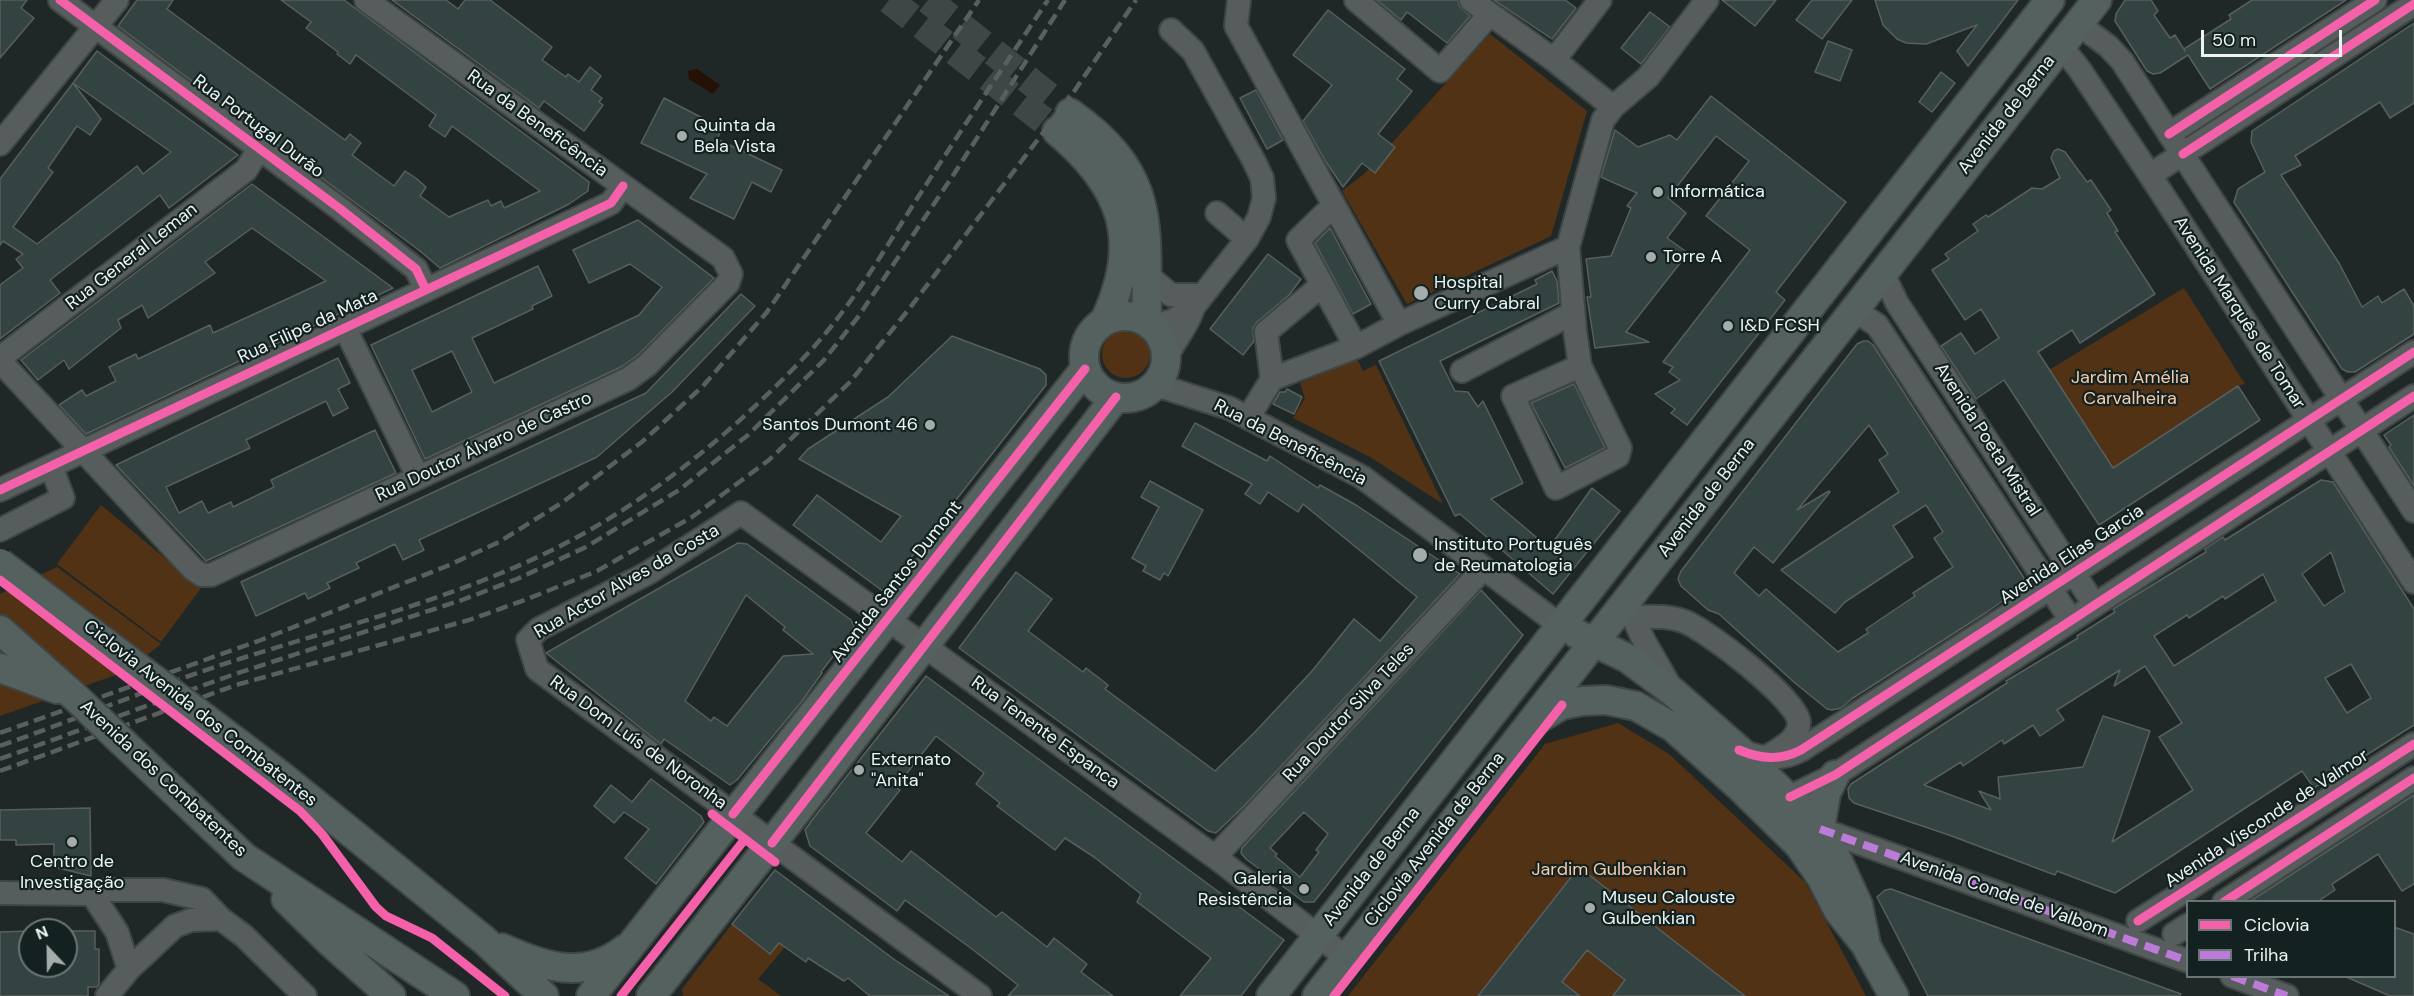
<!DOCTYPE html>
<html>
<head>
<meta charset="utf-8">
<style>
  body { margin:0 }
  #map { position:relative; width:2414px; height:996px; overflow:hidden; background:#202827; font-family:"DM Sans",sans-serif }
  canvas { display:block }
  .legend { position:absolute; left:2186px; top:900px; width:210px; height:78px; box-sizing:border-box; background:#132221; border:2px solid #6a7675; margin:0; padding:8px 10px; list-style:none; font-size:18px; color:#ecf5f4 }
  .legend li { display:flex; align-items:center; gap:12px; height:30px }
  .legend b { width:30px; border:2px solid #6a7675 }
  .north { position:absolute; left:18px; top:918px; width:60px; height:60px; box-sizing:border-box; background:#132221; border:2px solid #6a7675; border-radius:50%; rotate:338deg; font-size:16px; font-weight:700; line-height:24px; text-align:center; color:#ecf5f4 }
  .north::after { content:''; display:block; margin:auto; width:21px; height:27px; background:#a5adac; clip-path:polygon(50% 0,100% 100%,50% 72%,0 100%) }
  .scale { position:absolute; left:2201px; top:30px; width:141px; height:27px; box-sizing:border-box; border:3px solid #ecf5f4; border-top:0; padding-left:8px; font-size:18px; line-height:21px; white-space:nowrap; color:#ecf5f4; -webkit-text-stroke:4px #132221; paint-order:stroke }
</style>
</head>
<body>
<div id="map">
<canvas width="2414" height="996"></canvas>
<ul class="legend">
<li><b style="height:8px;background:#f560ab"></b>Ciclovia</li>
<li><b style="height:8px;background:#bd7bd9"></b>Trilha</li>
</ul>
<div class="north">N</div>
<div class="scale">50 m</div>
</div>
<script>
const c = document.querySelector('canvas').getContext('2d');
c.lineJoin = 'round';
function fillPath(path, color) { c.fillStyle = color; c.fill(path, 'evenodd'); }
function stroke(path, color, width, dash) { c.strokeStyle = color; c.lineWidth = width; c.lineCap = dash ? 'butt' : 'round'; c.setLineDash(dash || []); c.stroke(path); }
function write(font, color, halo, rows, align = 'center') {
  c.font = font + ' "DM Sans",sans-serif'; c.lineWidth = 4.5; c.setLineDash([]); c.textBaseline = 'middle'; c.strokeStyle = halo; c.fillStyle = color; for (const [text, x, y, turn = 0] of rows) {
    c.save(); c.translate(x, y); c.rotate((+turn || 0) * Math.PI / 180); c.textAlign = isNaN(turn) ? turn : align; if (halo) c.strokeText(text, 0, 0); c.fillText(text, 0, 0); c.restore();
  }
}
fillPath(new Path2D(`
  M1490,34l97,77 -36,125 -144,68 -65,-113 22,-17z
  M2184,288l61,96 -7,2 -114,74 -13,13 -13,-19 5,-3 -54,-81z
  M1102 354a24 24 0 1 1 48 0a24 24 0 1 1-48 0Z
  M1357,359l6,12 13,-6 67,139 -73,-47 -77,-39 12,-20 -5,-15z
  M101,505l100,83 -40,54 -104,-78z
  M57,567l104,77 -34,27 -127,45v-122z
  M1618,723l51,31 136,128 61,114h-518l197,-252z
  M732,924l38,30 10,-12 5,5 -27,32 23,17h-98l-1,-7z`), '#513215');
fillPath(new Path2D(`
  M697,69l23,16 -7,9 -24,-15 -1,-8z`), '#251204');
const building = new Path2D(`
  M0,0h27l-6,8 13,10 -34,40z
  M137,0h36l-6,9 178,131 5,-6 11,9 -9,12 42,31 11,-15 12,8 9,8 -6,9 29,21 39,-17 3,6 10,-5 3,7 36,-17 -88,-65 -7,11 -16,-11 7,-11 -80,-60 -6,9 -13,-10 1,-2 -32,-24 5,-6 -30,-22h63l245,182 -1,9 -19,13 -129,64 -20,-17 -302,-225z
  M392,0h54l12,9 7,-9h25l62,47 -10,13 24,17 2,-3 11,8 11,-15 11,9 -10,14 11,8 -3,4 4,3 -19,26 -40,-30 -5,7z
  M1377,0h81l1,6 11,10 -23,27 -40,-31 -6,8z
  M1494,0h71l11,8 -24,31z
  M1722,0h54l-21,26z
  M1812,0h40l-30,39 -26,-19z
  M1875,0h143l-50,66 -11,-15 20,-26 -51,19 -20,-1 -9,-4 -14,-14z
  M2125,0h26l7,11 -4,4 16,23 5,-3 10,16 -1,-2 47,-30 -2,-4 23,-15h94l-136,89 -22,-34 -28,18 -7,1 -6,-3 -32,-50 1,-7z
  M1328,10l77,59 -8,10 15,12 -34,43 17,13 -20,26 -13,-10 -19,24 -17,-25 -23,-41 29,-36 -39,-30z
  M1650,12l20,15 -29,37 -20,-16z
  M2414,23v80l-24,15 -10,-16 -85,54 6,9 -20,10 58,88 23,44 16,-11 4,7 22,-14 10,17v28l-59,38h-7l-6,-3 -108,-167 4,-13 27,-17 -14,-30 1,-11z
  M1828,41l24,9 -12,31 -25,-9z
  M97,51l141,104 -69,53 -9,-13 -110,85 10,13 -60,46v-54l23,-17 -7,-9 7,-5 -20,-13 -3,4v-66l73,-96 28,36 -11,16 -13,-9 -29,42 5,4 -40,55 24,17 100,-78 6,8 28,-22 -98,-69z
  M1941,72l14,11 -23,29 -13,-10z
  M1256,90l27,50 -16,9 -27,-51z
  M1711,96l135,106 -70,90 9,8 -98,125 -16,-12 4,-4 -20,-15 25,-14 -11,-8 4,-5 -10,-5 87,-112 -44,-34 43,-55 -33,-25 -48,62 18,15 -19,25 21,15 -62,79 23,10 -54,6 -8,-51h4l-5,-38 25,-3 20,-48 -4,-2 10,-13 -36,-16 14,-47 23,17 32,-12 7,5z
  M664,98l58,30 -5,11 65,31 -11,22 -19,-10 -18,37 -44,-21 17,-24 -66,-31z
  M2058,149l7,3 22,30 4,-2 20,30 -4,3 11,18 -3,1 40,62 -75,49 -8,-13 -34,22 75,116 125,-82 22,34 -161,105 -95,-145 -28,19 -35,-53 20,-13 14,21 24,-16 -18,-29 -16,11 -33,-50 17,-11 -4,-5 33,-23 -5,-7 13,-9 2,2 44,-29 10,1 18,-11 -9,-20 3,-7z
  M252,184l141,104 -307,146 -27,-29 23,-15 4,6 30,-15 -7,-14 27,-13 2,5 72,-34 3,8 113,-52 -74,-53 -47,34 10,11 -67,45 -6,-13 -24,15 3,8 -52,41 -5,-9 -26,20 -17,-20z
  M638,220l76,58 -76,77 -17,12 -196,92 -54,-114 167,-79 14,30 -20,10 1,3 -61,29 22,45 145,-68 23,-28 -32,-23 -41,19 -16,-33zM452,351l20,41 -40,20 -20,-42z
  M1330,228l41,76 -18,10 -38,-71z
  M1268,254l33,25 -12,16 -32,27 -4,6 1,13 -11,14 -33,-26z
  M1552,271l5,10 2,22 -119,58 15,30 13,1 10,15 5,-6 40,82 -32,16 58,49 43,-60 28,23 -67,83 -93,-80 -5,2 -76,-155 158,-77 -2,-4z
  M741,294l14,12 -83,86 -75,65 -178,83 5,10 -21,10 -8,-16 -39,19 3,5 -32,15 3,5 -22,11 -3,-6 -49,23 -15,-34 405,-189z
  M952,336l88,33 6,6v10l-162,207 -91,-67 24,-30 64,47 20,-26 -102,-57 9,-10 80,-52z
  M1863,341h5l5,4 151,233 -3,10 -34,24 -134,86 -12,10 -9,2 -5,-1 -32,-26 -76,-69 -11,-4 -27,-24 -3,-7 3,-8 176,-227zM1869,425l19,29 -9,6 20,32 -118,78 54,43 10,-11 68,-45 -20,-31 33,-21 17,27 -9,6 19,29 -40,26 2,3 -49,33 2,4 -30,19 -72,-63 -7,7 -25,-23 20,-26 19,16 57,-71 -1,-1 -32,19z
  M338,358l12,25 -12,6 10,19 -15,8 -7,-15 -80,39 4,8 -84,39 13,26 23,-12 6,12 23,-11 2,5 41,-20 -3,-7 104,-50 21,43 -190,88 -90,-96z
  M1574,384l31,64 -40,20 -34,-65z
  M1287,389l15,8 -8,17 -21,-10 7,-12h5z
  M2414,415v71l-25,-39 2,-2 -7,-10z
  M1195,423l72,38 3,-5 48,32 2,-3 36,20 104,69 -216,232 -28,27 -8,-2 -249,-183 57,-76 36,27 -24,32 55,41 3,-4 22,17 -3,4 110,82 39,-38 58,-62 42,-52 26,22 37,-44 -114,-93 -5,8 -30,-20 -8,12 -15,-10 7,-10 -70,-38z
  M2321,480l12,2 81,127v116l-100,63 -12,-17 -187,122 -58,-22 -2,4 -106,-40 -95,-32 -5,-5 -1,-9 3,-5 156,-101 -1,-2 72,-43 -1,-2 38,-24 -2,-3 93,-57 -1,-3 18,-12 2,3zM2331,552l14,40 -21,14 -22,-32zM2263,574l13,27 -102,65 -20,-30 33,-21 2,3 34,-22 2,3zM2351,664l20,34 -24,15 -22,-35zM2145,666l37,57 -23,14 34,53 -81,52 38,-111 -47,-15 -20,51 -85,10 2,22 -21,-8 12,19 -67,-25 37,-23 2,4 39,-26 2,4 29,-19 7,11 24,-16 -7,-10 63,-40 -6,16z
  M1150,481l53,29 -35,66 -4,-3 -4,7 -17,-9 3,-5 -14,-8 27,-51 -18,-10z
  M738,543l9,1 104,76 3,6 -2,6 -31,40 1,1 -20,28 -65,79 -7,5 -66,-46 -3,5 -115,-91zM746,595l39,32 -2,3 30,24 -30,2 -56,70 -13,-9 -3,4 -26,-20z
  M1481,590l42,45 -209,267h-10l-58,-43 -5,-6 1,-5zM1304,812l24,22 -12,16 3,2 -19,25 -25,-21 2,-2 -7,-6z
  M926,676l358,264 -43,56h-61l31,-38 -74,-56 4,-8 -47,-37 -29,-19 -10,12 -58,-44 3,-3 -24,-19 8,-11 -48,-37 -40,51 4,3 -34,43 36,29 9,-11 85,66 6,-5 45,35 7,-9 33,26 -6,8 32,24h-105l10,-11 -46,-36 -67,-49 -8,11 -87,-65 -5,-16 7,-10z
  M651,779l50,37 3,6 -48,62 -31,-26 24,-29 -25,-17 -10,11 -20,-17 17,-21 21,17z
  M2414,795v89l-12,7 -24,-37 -46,30 3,6 -18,12h-68z
  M90,808l1,68 -37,-9v-23l-38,1v-5h-16v-30z
  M1579,867l166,129h-132l12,-16 -38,-30 -25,32 18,14h-102z
  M775,870l120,90 54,36h-79l-22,-18 -4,3 -36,-23 -2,4 -27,-19 -9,11 -38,-30z
  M1891,889l290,105 -1,2h-252l-51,-99 8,-7z
  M2394,927l20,7v62h-24l-46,-20h50z
  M30,931v35h36v-35h29v18h4v35l-2,3h-9v9h-88v-64z`);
fillPath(building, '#334341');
stroke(building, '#585e5e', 1.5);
stroke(new Path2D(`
  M889,0l168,131
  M928,0l142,113`), '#3f4746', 28, [28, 14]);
const minor = new Path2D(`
  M60,0l279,208 77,61 10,21
  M1239,0l-3,26 163,298
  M1356,0l84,71 50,-57
  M2078,24l30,22 14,15 292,450
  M2061,46l19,24 70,105 264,407
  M1554,60l46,-60
  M1613,107l35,-30 59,-77
  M2169,134l206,-134
  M0,144l117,-144
  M2150,175l264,-171
  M1334,205l-36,35 58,107
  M1217,213l30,26
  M1568,247l7,84 5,35 40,82 -2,8 -62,32 -43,-92 67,-30
  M1883,274l14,29 197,301
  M1148,276l23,19h31
  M1854,310l23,15 194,295
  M1153,326l21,-6 21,-15 52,-66 12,-22 5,-19 -2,-20 -8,-17 -61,-110 -22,-21
  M345,328l73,149
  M0,358l246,-188 13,-21
  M1166,358c8,-17 21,-31 27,-49
  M0,361l193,208 9,6h9l417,-196 19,-14 81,-82 3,-9 -8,-16 -357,-258
  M1462,371l111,-58
  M1272,379l-6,-47 56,-47
  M1156,385l73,23 133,69 199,149
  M1248,418l24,-39 84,-32 43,-23 169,-77 35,-127 10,-13 -59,-47 -83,-60
  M0,490l611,-287 12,-17
  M0,530l63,-32 -12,-32
  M1623,610l10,7 11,24 27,47
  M1633,617c17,0 34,-2 50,4 22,7 115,79 116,101 0,17 -16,25 -29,33
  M1739,750c22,9 41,11 62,0l613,-398
  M1790,797l45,-22 579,-379
  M1820,829l368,132
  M1215,857l268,-288
  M0,893l92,1 12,-4h59l39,9 19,20 23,17 61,60
  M92,894l25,38 12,37
  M2224,902l190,-124
  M2138,921l276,-177
  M2174,934l14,-9
  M2232,976l55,20
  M107,996l22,-27 46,-43 16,-6 30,-1
  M980,996l-443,-327 -9,-29 11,-11 109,-56 93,-60 474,344 132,101`);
const major = new Path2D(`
  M1070,113c89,63 75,113 77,208
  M1057,131c65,55 86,108 48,189
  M1084 357a41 41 0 1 1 82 0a41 41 0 1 1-82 0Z
  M0,630l73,65
  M1577,634l50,24 46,34 66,58 81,79 16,28 22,48 7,34
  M0,668l57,21
  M1538,719l24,-14 20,-4 24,-1 30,6 38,22 67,60 58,57 22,32 17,33 27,34 29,52
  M280,775l204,165 60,56
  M193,809l51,48 211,139
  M1820,829l6,-36 9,-18
  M286,899l43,42 62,55
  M502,948c42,19 82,33 123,1
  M591,996l494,-627
  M651,996l142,-180 323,-419
  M1271,996l779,-996
  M1317,996l780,-996`);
stroke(minor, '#3f4646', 26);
stroke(major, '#3f4646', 32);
stroke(minor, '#575d5c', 22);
stroke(major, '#55615f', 28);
stroke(new Path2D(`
  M0,733l261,-93 186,-74 52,-24 64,-40 80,-61 60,-55 64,-74 212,-312
  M0,746c76,-27 151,-58 227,-83 117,-38 246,-68 354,-128 86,-48 163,-113 230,-185 44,-48 76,-105 111,-159 41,-64 84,-128 126,-191
  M0,759l232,-84 230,-75 55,-21 69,-32 93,-57 69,-55 76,-75 34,-43 96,-143 111,-174
  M0,771l236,-86 233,-65 56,-20 72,-29 95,-54 77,-57 81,-78 59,-73 162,-213 65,-96`), '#5a5f5e', 4.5, [12, 6]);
const majorBridge = new Path2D(`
  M0,563l280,212
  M73,695l120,114`);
stroke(majorBridge, '#3f4646', 32, []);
stroke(majorBridge, '#55615f', 28);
stroke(new Path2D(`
  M1820,829l368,132
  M2232,976l55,20`), '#bd7bd9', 8, [15, 8]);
stroke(new Path2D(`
  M60,0l279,208 77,61 10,21
  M2169,134l206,-134
  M2183,154l231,-150
  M0,490l611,-287 12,-17
  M0,580l300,231 22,23 54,73 10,9 46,22 73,58
  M1739,750c22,9 41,11 62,0l613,-398
  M1790,797l45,-22 579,-379
  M712,814l63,48
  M733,814l352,-445
  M772,843l344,-446
  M2224,902l190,-124
  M2138,921l276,-177
  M621,996l124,-157
  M1334,996l228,-291`), '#f560ab', 9);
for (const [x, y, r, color] of [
  [682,136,6,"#a5adac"],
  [1658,192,6,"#a5adac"],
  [1651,257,6,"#a5adac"],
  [1421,293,8,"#a5adac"],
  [1728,326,6,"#a5adac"],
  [930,425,6,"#a5adac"],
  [1420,555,8,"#a5adac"],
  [859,770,6,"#a5adac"],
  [72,842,6,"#a5adac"],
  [1304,889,6,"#a5adac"],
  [1590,908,6,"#a5adac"]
]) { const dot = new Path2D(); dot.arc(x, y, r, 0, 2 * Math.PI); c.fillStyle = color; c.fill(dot); stroke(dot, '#132221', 2); }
write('18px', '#ecf5f4', '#132221', [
  ["Avenida de Berna",2007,115,-52],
  ["Rua da Beneficência",537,124,36],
  ["Rua Portugal Durão",258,127,37],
  ["Rua General Leman",132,257,-38],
  ["Avenida Marquês de Tomar",2239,313,57],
  ["Rua Filipe da Mata",308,327,-25],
  ["Avenida Poeta Mistral",1987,440,57],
  ["Rua da Beneficência",1290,443,27],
  ["Rua Doutor Álvaro de Castro",484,447,-25],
  ["Avenida de Berna",1707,498,-52],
  ["Avenida Elias Garcia",2072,555,-33],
  ["Rua Actor Alves da Costa",627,582,-30],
  ["Avenida Santos Dumont",897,582,-52],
  ["Rua Doutor Silva Teles",1349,713,-47],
  ["Ciclovia Avenida dos Combatentes",200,714,38],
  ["Rua Tenente Espanca",1045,733,36],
  ["Rua Dom Luís de Noronha",638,743,36],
  ["Avenida dos Combatentes",163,779,43],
  ["Avenida Visconde de Valmor",2267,819,-33],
  ["Ciclovia Avenida de Berna",1435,840,-52],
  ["Avenida de Berna",1372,867,-52],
  ["Avenida Conde de Valbom",2004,895,20]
]);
write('18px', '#ecf5f4', '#132221', [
  ["Quinta da",694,126],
  ["Bela Vista",694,147],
  ["Informática",1670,192],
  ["Torre A",1663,257],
  ["Hospital",1434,283],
  ["Curry Cabral",1434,304],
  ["I&D FCSH",1740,326],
  ["Santos Dumont 46",918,425,"right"],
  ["Instituto Português",1434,545],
  ["de Reumatologia",1434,566],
  ["Externato",871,760],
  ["\"Anita\"",871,781],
  ["Centro de",72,862,"center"],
  ["Investigação",72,883,"center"],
  ["Galeria",1292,879,"right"],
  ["Resistência",1292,900,"right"],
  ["Museu Calouste",1602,898],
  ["Gulbenkian",1602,919]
], 'left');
write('18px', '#f7cbaa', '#132221', [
  ["Jardim Amélia",2130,378],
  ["Carvalheira",2130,399],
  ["Jardim Gulbenkian",1609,870]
]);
</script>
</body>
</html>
